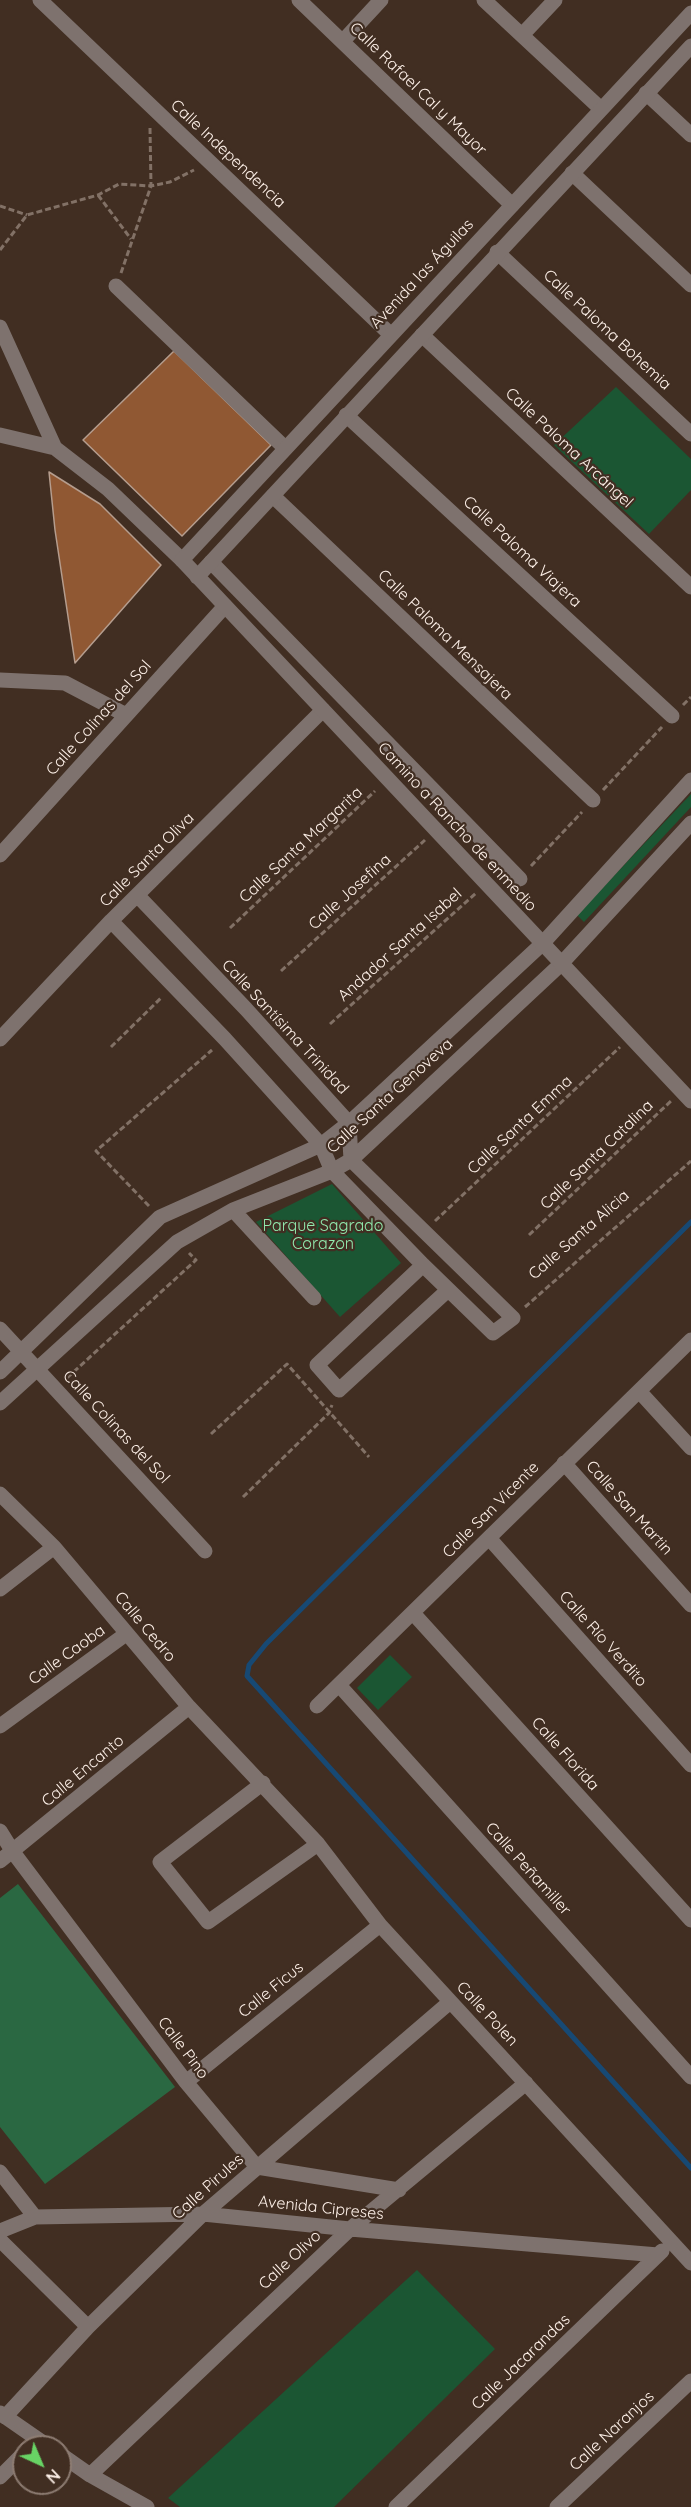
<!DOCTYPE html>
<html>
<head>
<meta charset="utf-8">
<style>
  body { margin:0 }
  #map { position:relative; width:691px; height:2507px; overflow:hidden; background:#412e22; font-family:Quicksand,sans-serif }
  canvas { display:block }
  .north { position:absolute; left:12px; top:2435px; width:60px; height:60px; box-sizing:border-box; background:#412e22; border:2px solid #8d7c72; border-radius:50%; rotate:136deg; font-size:16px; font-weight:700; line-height:24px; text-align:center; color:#fef1e9 }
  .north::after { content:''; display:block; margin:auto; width:21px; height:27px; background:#68d465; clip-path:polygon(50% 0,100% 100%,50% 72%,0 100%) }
</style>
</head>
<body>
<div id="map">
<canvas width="691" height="2507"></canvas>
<div class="north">N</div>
</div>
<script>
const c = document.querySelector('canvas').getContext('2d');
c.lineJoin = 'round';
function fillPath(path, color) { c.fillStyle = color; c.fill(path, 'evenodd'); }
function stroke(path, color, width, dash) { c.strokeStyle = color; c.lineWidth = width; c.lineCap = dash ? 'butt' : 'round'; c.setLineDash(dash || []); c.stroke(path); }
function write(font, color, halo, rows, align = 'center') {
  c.font = font + ' Quicksand,sans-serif'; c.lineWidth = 4.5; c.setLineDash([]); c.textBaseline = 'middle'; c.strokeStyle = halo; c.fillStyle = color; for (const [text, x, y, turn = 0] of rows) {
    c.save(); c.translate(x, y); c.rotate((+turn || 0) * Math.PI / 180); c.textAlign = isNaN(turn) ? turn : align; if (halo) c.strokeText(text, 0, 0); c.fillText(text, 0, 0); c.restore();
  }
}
fillPath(new Path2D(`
  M616,387l75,72v31l-42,44 -95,-89z
  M691,794v13l-107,115 -7,-7z
  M332,1184l69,79 -61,54 -84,-95z
  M390,1655l22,22 -34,33 -21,-22z
  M417,2270l78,79 -161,158h-154l-12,-9z`), '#1b5633');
fillPath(new Path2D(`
  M18,1884l157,203 -130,97 -45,-57v-229z`), '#2a6842');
stroke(new Path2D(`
  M691,1222l-425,422 -17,21 -2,11 444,492`), '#174974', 5);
const building = new Path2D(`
  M174,351l97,94 -89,91 -99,-96z
  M49,472l51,32 61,61 -86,98 -20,-133z`);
fillPath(building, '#905833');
stroke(building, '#b59d8e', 1.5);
stroke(new Path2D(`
  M98,195l33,44
  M0,206l27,9
  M0,250l27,-35 71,-20 21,-11 32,2 19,-4 24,-12
  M121,273l30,-87 -1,-58
  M683,705l8,-8
  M603,790l59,-63
  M531,866l51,-54
  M230,928l145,-137
  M281,971l144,-131
  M330,1024l146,-131
  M111,1047l51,-50
  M149,1206l-53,-55 116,-101
  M435,1221l185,-174
  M529,1235l142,-134
  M525,1307l166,-146
  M67,1378l129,-118 -7,-7
  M211,1434l76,-70 82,93
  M243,1497l86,-84 3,-8`), '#827166', 3, [6, 3]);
stroke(new Path2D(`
  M40,0l350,334
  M299,0l213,205
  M484,0l117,109
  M522,35l33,-35
  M343,41l38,-41
  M646,93l45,42
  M572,173l119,112
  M497,252l194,182
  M116,286l169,162
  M0,327l55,121
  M422,335l269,252
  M346,415l326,301
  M0,435l55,13 53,41 74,71
  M273,496l320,304
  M211,562l309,317
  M0,680l65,3 61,32
  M0,855l225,-249
  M111,921l114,118 96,106 11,26 91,94 70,68 20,-15 -162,-158 -2,-37 -103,-114 -108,-113
  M0,1039l111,-118 212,-211
  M233,1210l81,88
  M423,1265l-106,100 22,25 109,-100
  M0,1329l205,222
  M0,1372l160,-155 161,-72 28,-22 193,-179
  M639,1391l52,57
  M0,1403l177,-161 56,-32 99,-39 19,-11 210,-196
  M564,1463l127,142
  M0,1494l54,53 135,160 129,137 62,81 311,338
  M489,1538l202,227
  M0,1589l54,-42
  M413,1613l278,307
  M339,1685l352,392
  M317,1706l374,-366
  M0,1726l126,-92
  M263,1783l-103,79 48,60 110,-78
  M0,1831l13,21 173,230 71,85 142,23
  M0,1861l189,-154
  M186,2082l194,-157
  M0,2172l35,45
  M0,2231l35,-14 168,-3 147,15 308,26
  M0,2240l88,87
  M0,2413l49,34
  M5,2417l83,-90 115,-113 247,-212
  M60,2454l30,21 57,32
  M90,2475l260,-246 176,-146
  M0,2477l24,-24
  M396,2507l266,-256
  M557,2507l134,-126`), '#7e726e', 15);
stroke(new Path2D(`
  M691,13l-509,547 509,541
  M197,577l494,-531
  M542,944l149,-164
  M561,964l130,-141`), '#7e726e', 15);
write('16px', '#fef1e9', '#412e22', [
  ["Calle Rafael Cal y Mayor",418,89,44],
  ["Calle Independencia",228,154,43],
  ["Avenida las Águilas",422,274,-47],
  ["Calle Paloma Bohemia",607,330,43],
  ["Calle Paloma Arcángel",569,448,43],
  ["Calle Paloma Viajera",522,552,43],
  ["Calle Paloma Mensajera",445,635,44],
  ["Calle Colinas del Sol",99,718,-48],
  ["Camino a Rancho de enmedio",457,827,47],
  ["Calle Santa Margarita",301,845,-43],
  ["Calle Santa Oliva",147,860,-45],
  ["Calle Josefina",350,892,-42],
  ["Andador Santa Isabel",400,945,-42],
  ["Calle Santísima Trinidad",285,1027,47],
  ["Calle Santa Genoveva",390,1096,-42],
  ["Calle Santa Emma",520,1125,-43],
  ["Calle Santa Catalina",597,1155,-44],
  ["Calle Santa Alicia",579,1235,-41],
  ["Calle Colinas del Sol",116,1427,47],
  ["Calle San Martin",629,1508,48],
  ["Calle San Vicente",491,1510,-45],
  ["Calle Cedro",145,1627,50],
  ["Calle Río Verdito",603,1639,48],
  ["Calle Caoba",67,1655,-36],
  ["Calle Florida",565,1754,48],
  ["Calle Encanto",83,1771,-40],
  ["Calle Peñamiller",528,1869,48],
  ["Calle Ficus",271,1990,-39],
  ["Calle Polen",487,2014,47],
  ["Calle Pino",183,2048,53],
  ["Calle Pirules",208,2187,-42],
  ["Avenida Cipreses",321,2208,6],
  ["Calle Olivo",290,2260,-43],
  ["Calle Jacarandas",521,2362,-44],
  ["Calle Naranjos",612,2431,-43]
]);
write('16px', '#91eaae', '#412e22', [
  ["Parque Sagrado",323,1226],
  ["Corazon",323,1244]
]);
</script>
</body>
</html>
